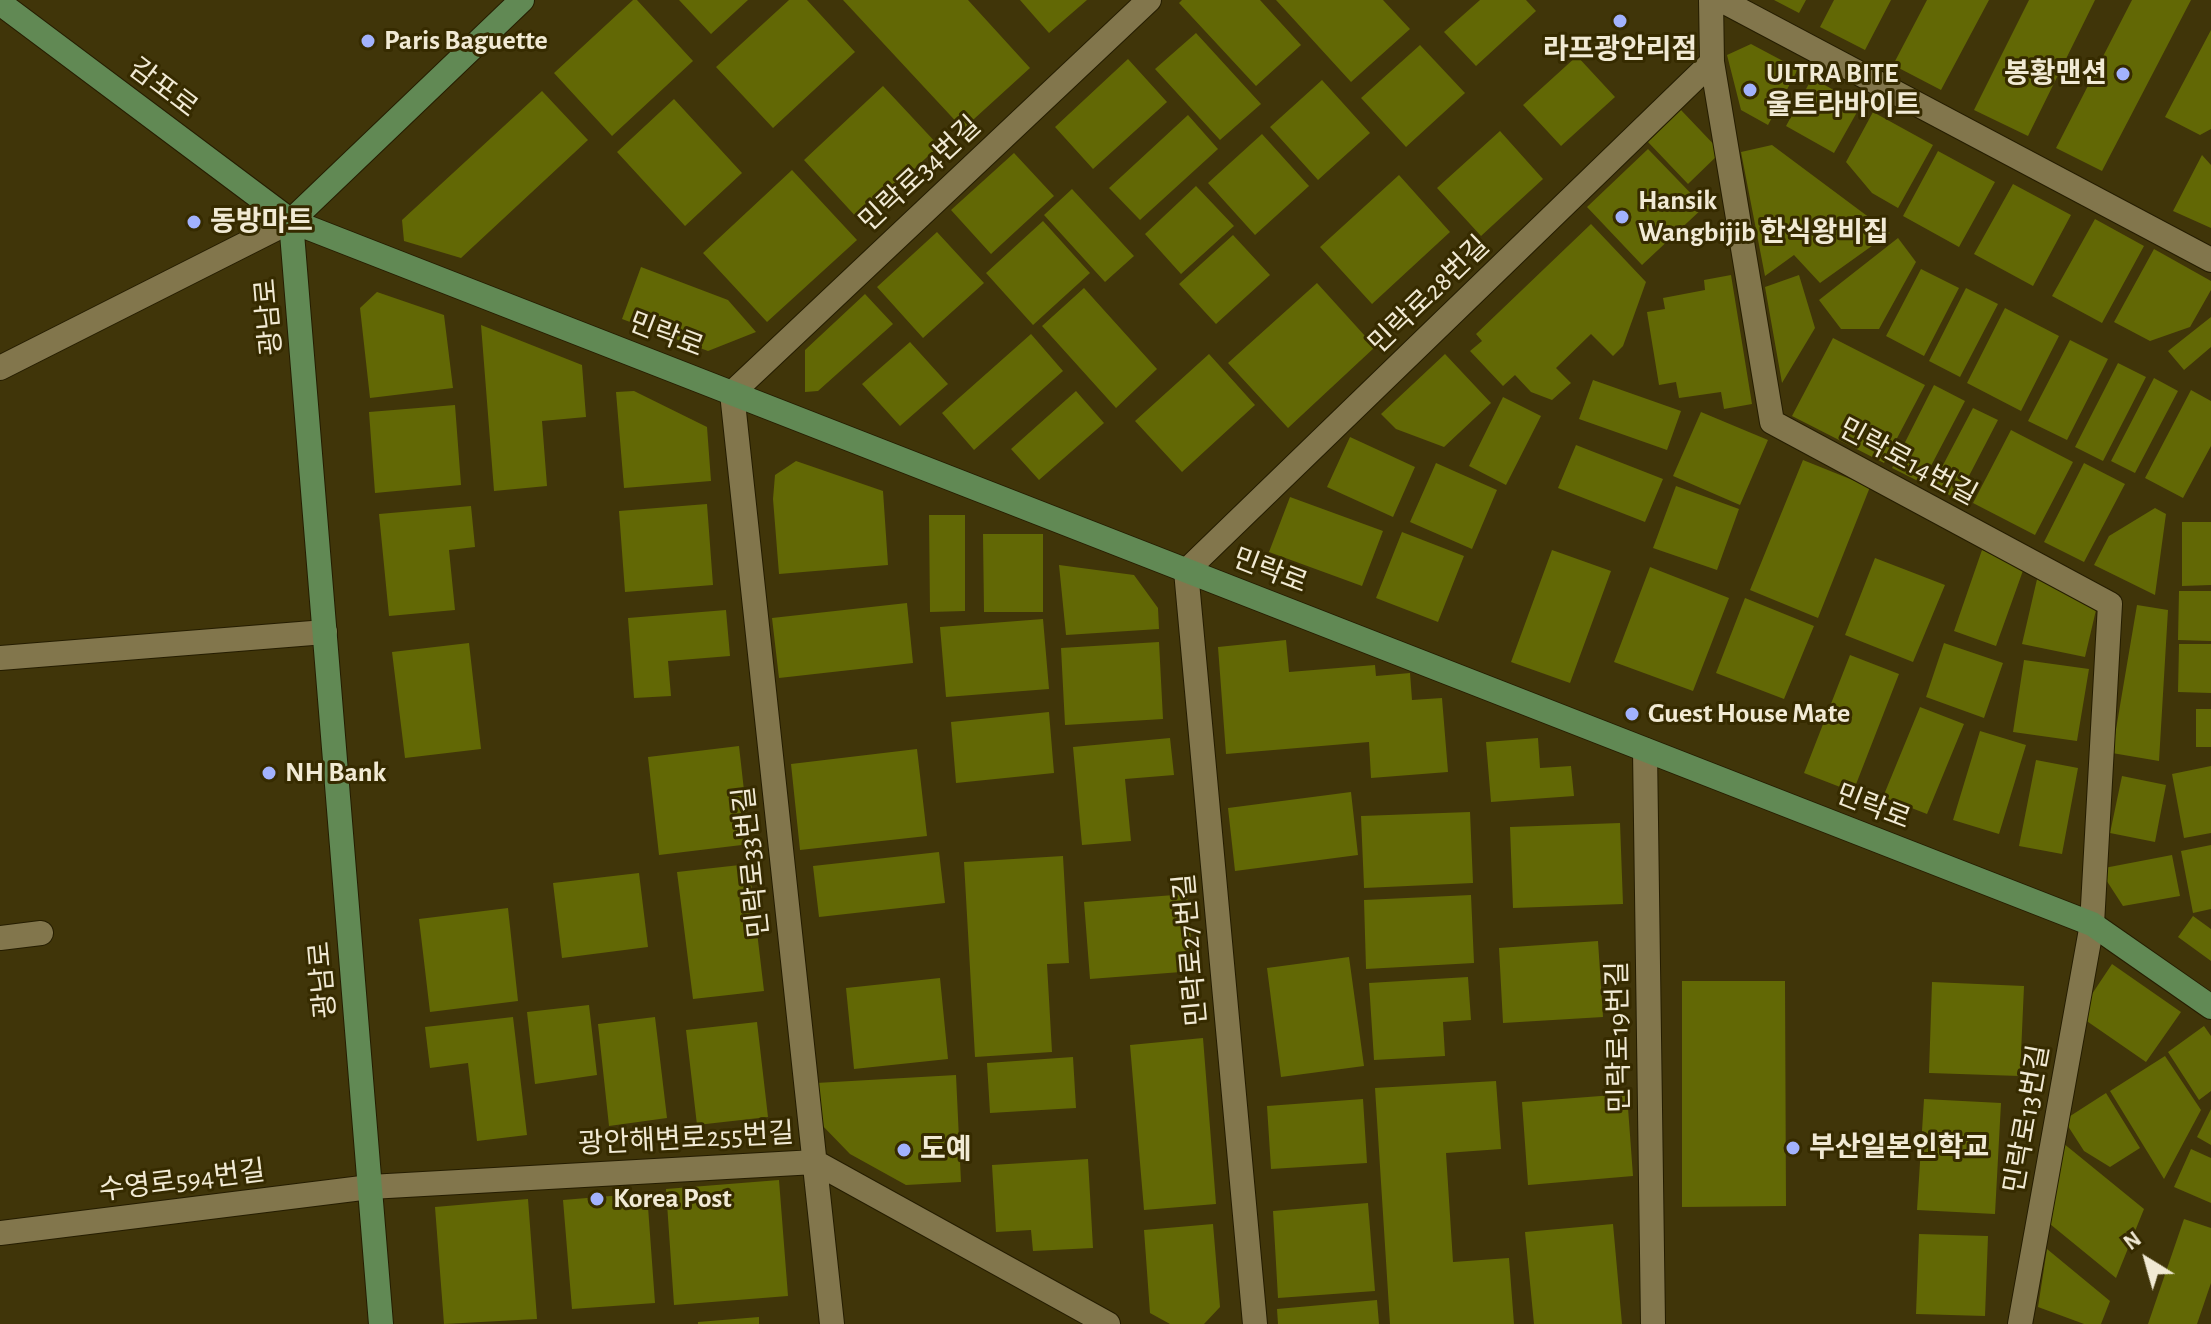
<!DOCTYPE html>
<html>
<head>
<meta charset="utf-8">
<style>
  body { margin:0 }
  #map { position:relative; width:2211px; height:1324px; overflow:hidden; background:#403509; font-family:"Alegreya Sans",sans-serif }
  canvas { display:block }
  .north { position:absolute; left:2107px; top:1220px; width:80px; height:80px; -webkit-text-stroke:6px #362b00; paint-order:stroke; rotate:323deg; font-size:22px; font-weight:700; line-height:32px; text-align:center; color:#f1ead4 }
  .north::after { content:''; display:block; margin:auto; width:28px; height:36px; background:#f1ead4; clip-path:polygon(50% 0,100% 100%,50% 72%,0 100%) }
</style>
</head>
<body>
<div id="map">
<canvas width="2211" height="1324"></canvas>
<div class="north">N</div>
</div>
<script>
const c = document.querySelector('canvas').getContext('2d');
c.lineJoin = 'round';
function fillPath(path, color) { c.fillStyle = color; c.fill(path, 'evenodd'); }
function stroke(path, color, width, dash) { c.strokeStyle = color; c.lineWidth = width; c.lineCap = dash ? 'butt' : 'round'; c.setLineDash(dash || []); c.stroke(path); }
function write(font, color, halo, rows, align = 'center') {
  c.font = font + ' "Alegreya Sans","Noto Sans KR",sans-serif'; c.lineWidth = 6; c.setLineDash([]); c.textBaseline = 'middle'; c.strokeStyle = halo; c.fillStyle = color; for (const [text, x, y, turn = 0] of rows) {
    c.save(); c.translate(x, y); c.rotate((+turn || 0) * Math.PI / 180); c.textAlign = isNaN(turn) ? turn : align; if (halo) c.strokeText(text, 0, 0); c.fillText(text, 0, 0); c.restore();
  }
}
fillPath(new Path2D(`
  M633,0h4l56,61 -81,75 -58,-63z
  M679,0h69l-37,34z
  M789,0h18l48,52 -82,76 -57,-61z
  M843,0h125l62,68 -67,61z
  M1020,0h67l-38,33z
  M1182,0h78l41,45 -45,41 -77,-83z
  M1276,0h107l27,29 -59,53z
  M1480,0h46l10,11 -60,55 -32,-34z
  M1774,0h32l-7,13z
  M1834,0h57l-26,50 -45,-23z
  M1927,0h62l-48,90 -48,-25z
  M2029,0h66l-67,136 -54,-26z
  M2132,0h59l-89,171 -46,-23z
  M2211,30v99l-11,6 -35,-18z
  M1196,33l65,71 -41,36 -65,-71z
  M1751,44l47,25 -30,56 -27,-15 -14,-55z
  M1420,45l45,48 -59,54 -45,-49z
  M1577,56l38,41 -54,49 -38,-41z
  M1128,59l39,43 -74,67 -38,-42z
  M1812,78l49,27 -27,48 -48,-27z
  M1322,80l48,53 -52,47 -48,-53z
  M883,86l56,60 -80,74 -55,-60z
  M542,91l46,49 -127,118 -57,-17 -2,-21z
  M674,99l68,74 -57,53 -68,-74z
  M1681,110l40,42 -33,32 -40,-42z
  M1873,112l60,33 -35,63 -26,-15 -26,-31z
  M1188,115l30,34 -78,71 -31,-32z
  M1500,131l43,48 -62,57 -44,-48z
  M1262,134l47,52 -54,49 -47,-52z
  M1772,145l118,88 -70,50 -26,-28 -29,21 -24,-124z
  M1648,149l56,58 -62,58 -55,-58z
  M1938,151l57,31 -36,65 -56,-31z
  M1014,153l40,43 -63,58 -40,-44z
  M2202,155l9,10v63l-38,-17z
  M792,170l65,70 -90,82 -64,-69z
  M1399,175l51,57 -78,72 -52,-57z
  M2013,184l58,31 -38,71 -59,-32z
  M1196,186l38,40 -53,48 -36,-40z
  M1072,189l62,67 -29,26 -61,-67z
  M2095,219l49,27 -42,77 -50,-27z
  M1043,221l47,52 -57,52 -47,-52z
  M1591,224l55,58 -23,64 -10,10 -22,-22 -35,34 15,15 -19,17 -21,-8 -16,-17 -12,11 -33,-35 12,-10 -6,-7z
  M937,232l47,51 -61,55 -46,-51z
  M1233,235l37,40 -54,49 -37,-40z
  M1898,238l18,24 -37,67h-38l-22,-29z
  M2154,249l57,32v9l-21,37 -40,14 -36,-19z
  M641,267l87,33 28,32 -48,19 -86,-32z
  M1921,269l38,19 -35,68 -38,-20z
  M1731,275l21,129 -28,5 -3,-17 -42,6 -3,-16 -17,3 -12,-73 18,-3 -2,-11 42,-8 -1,-10z
  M1799,275l16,53 -33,55 -17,-96z
  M1317,283l58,64 -87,81 -60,-65z
  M1084,288l73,81 -41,39 -74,-82z
  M1966,288l32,16 -38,73 -31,-16z
  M377,292l67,23 9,73 -83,10 -10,-90z
  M865,294l28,30 -75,67 -13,1v-42z
  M2005,308l54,28 -38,75 -54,-28z
  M2211,317v30l-27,23 -16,-19z
  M481,325l101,40 4,52 -44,4 5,65 -53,5z
  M1031,334l32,37 -89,79 -32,-37z
  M1833,338l92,47 -41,78 -92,-47z
  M2070,340l38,19 -41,81 -39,-19z
  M910,342l38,42 -48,42 -38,-42z
  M1209,354l46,51 -73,67 -47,-51z
  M1445,354l46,49 -47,44 -48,-18 -15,-15z
  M2118,363l28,14 -43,84 -28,-14z
  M2154,378l24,13 -43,82 -24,-12z
  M1593,380l88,31 -14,39 -88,-31z
  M1934,385l31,16 -43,82 -30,-15z
  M2191,390l20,11v45l-28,52 -38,-20z
  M634,391l73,36 4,54 -87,7 -8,-96z
  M1076,391l28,32 -65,57 -28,-31z
  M1503,397l38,19 -35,69 -37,-19z
  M455,405l6,80 -86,8 -6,-81z
  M1973,408l25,12 -41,79 -25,-13z
  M1701,412l67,28 -28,65 -67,-29z
  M2011,430l62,32 -38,73 -62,-32z
  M1350,437l65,30 -22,50 -66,-30z
  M1576,445l87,34 -18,43 -87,-34z
  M1803,460l67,27 -52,131 -68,-28z
  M796,461l87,30 5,74 -109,9 -6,-75 2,-24z
  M1436,463l61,27 -25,59 -62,-27z
  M2084,463l41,21 -41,78 -40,-20z
  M1676,486l63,23 -22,61 -64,-22z
  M1290,497l93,34 -21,55 -93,-34z
  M707,504l6,81 -88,7 -6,-81z
  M471,506l4,41 -26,3 6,60 -66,6 -10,-102z
  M2155,508l11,6 -11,81 -61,-30 15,-29z
  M929,515h36v96l-35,1z
  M2182,522h29v63l-29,1z
  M1402,532l62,24 -26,66 -62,-24z
  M983,534h60v78h-59z
  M1552,550l59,21 -41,112 -59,-21z
  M1982,550l43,15 -29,81 -42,-15z
  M1875,558l70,27 -32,77 -68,-27z
  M1059,565l75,10 24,33 1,21 -93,6z
  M1650,567l79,31 -36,93 -79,-29z
  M2038,575l58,35 -11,47 -63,-13z
  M2179,591h32v50l-33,-1z
  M1745,598l69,28 -30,73 -68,-26z
  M907,603l6,60 -134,15 -7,-60z
  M2137,605l31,5 -9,151 -47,-8z
  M726,610l4,46 -62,5 3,35 -37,2 -6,-80z
  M1043,619l6,70 -103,8 -6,-70z
  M1286,640l3,32 86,-7 1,11 34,-3 2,27 30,-2 6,74 -77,6 -2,-36 -143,12 -8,-107z
  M1159,642l4,77 -98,6 -4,-77z
  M469,643l12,106 -76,9 -13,-106z
  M1944,643l59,20 -19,55 -58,-21z
  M2179,644h32v49l-33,-1z
  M1850,655l49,19 -46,118 -49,-19z
  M2024,660l65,9 -12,72 -64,-9z
  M1920,707l44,17 -37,90 -44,-17z
  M2196,709h15v38h-15z
  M1049,712l5,61 -98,10 -5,-61z
  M1980,731l46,14 -27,89 -46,-14z
  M1170,738l4,37 -49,4 6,62 -49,4 -9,-98z
  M1538,738l2,30 31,-2 3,30 -83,6 -5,-60z
  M739,746l11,98 -91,11 -11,-98z
  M917,749l10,87 -127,14 -9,-86z
  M2036,760l42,8 -16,86 -43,-8z
  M2211,766v67l-27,5 -12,-64z
  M2122,776l44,9 -11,57 -45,-9z
  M1351,792l7,63 -123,16 -7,-63z
  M1470,812l3,71 -109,5 -3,-72z
  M1620,823l3,81 -110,4 -3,-81z
  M2211,845v64l-18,4 -12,-62z
  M939,852l6,51 -126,14 -6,-51z
  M2172,855l8,41 -57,10 -24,-37z
  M1063,856l6,107 -22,1 5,88 -77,5 -11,-195z
  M749,864l15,127 -71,8 -16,-127z
  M639,873l9,74 -86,11 -9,-75z
  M1187,894l7,77 -104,8 -6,-77z
  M1471,895l3,68 -108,6 -2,-69z
  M508,908l10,93 -88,11 -11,-93z
  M2193,916l18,13v32l-33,-24z
  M1598,941l5,76 -100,6 -4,-75z
  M1349,957l15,109 -83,11 -14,-109z
  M2112,964l69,48 -35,50 -68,-47z
  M1468,977l3,43 -28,2 2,34 -71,4 -5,-77z
  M940,978l8,81 -94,10 -8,-81z
  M1682,981h103l1,225 -104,1z
  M1932,982l92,4 -4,90 -91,-3z
  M589,1005l8,70 -62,9 -8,-72z
  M513,1017l14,118 -50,6 -9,-78 -38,5 -5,-41z
  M655,1017l12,101 -58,8 -11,-102z
  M757,1022l11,95 -71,8 -11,-95z
  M2204,1026l7,10v55l-12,9 -31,-48z
  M1203,1038l13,166 -72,6 -14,-165z
  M2165,1056l36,54 -37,69 -54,-88z
  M1073,1057l3,51 -86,5 -3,-50z
  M956,1075l5,107 -55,3 -56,-31 -32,-33 -2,-38z
  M1496,1081l5,68 -55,4 7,109 56,-4 5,66h-124l-15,-236z
  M2106,1093l34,55 -30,19 -26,-16 -20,-31z
  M1627,1094l6,82 -105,9 -6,-83z
  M1363,1099l4,64 -96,6 -4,-63z
  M1924,1099l77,4 -6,111 -78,-4z
  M2211,1109v36l-14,-8z
  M2063,1143l81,66 -28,69 -66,-54z
  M2191,1149l20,9v45l-37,-16z
  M1088,1159l5,89 -60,3 -2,-21 -35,2 -4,-67z
  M779,1180l9,116 -114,9 -8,-116z
  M647,1193l8,110 -83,6 -9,-109z
  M528,1199l9,120 -93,5 -9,-117z
  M1368,1203l7,88 -97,7 -5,-87z
  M2184,1219l27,9v55l-14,41h-49z
  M1213,1224l7,83 -16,17h-34l-20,-11 -6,-83z
  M1613,1224l9,100h-88l-9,-92z
  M1919,1234l69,2 -3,80 -69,-2z
  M2047,1249l63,52 -9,23h-17l-46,-17z
  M1377,1300l2,24h-101l-1,-15z
  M759,1317v7h-61v-2z`), '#626805');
const lane = new Path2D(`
  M0,658l325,-26
  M0,938l41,-5`);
const street = new Path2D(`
  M1711,0l1,62 60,360 338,182 -18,320 -72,400
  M1721,0l490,260
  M0,368l291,-147
  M1645,750l8,574
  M0,1233l370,-46 445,-25 293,162
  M832,1324l-100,-931 417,-393
  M1255,1324l-69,-753 526,-509`);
const secondary = new Path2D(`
  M0,3l291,218 1801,703 119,83
  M291,221l90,1103
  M291,221l231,-221`);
stroke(lane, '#251d00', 26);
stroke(street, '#251d00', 26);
stroke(secondary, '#251d00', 26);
stroke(lane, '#82764c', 24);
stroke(street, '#82764c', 24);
stroke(secondary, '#618954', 24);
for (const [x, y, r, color] of [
  [1620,21,8,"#a2b2fd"],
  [368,41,8,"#a2b2fd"],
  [2123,74,8,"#a2b2fd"],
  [1750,90,8,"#a2b2fd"],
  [1622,217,8,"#a2b2fd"],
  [194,222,8,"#a2b2fd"],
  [1632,714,8,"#a2b2fd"],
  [269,773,8,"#a2b2fd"],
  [1793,1148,8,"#a2b2fd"],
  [904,1150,8,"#a2b2fd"],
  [597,1199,8,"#a2b2fd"]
]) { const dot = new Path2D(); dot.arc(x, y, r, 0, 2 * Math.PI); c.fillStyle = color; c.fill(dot); stroke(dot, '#362b00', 3); }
write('bold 28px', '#f1ead4', '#362b00', [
  ["Paris Baguette",384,41],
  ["라프광안리점",1620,50,"center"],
  ["ULTRA BITE",1766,74],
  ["울트라바이트",1766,106],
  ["봉황맨션",2107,74,"right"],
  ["Hansik",1638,201],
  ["Wangbijib 한식왕비집",1638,233],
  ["동방마트",210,222],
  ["Guest House Mate",1648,714],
  ["NH Bank",285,773],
  ["부산일본인학교",1809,1148],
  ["도예",920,1150],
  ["Korea Post",613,1199]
], 'left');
write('28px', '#f1ead4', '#362b00', [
  ["감포로",163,88,37],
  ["민락로34번길",920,174,-43],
  ["민락로28번길",1429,295,-44],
  ["광남로",269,317,-95],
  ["민락로",666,335,21],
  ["민락로14번길",1908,462,28],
  ["민락로",1270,571,21],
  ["민락로",1873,807,21],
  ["민락로33번길",752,862,-96],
  ["민락로27번길",1191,950,-95],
  ["광남로",323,980,-95],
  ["민락로19번길",1619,1037,-91],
  ["민락로13번길",2027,1119,-80],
  ["광안해변로255번길",686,1139,-3],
  ["수영로594번길",182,1181,-7]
]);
</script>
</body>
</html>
